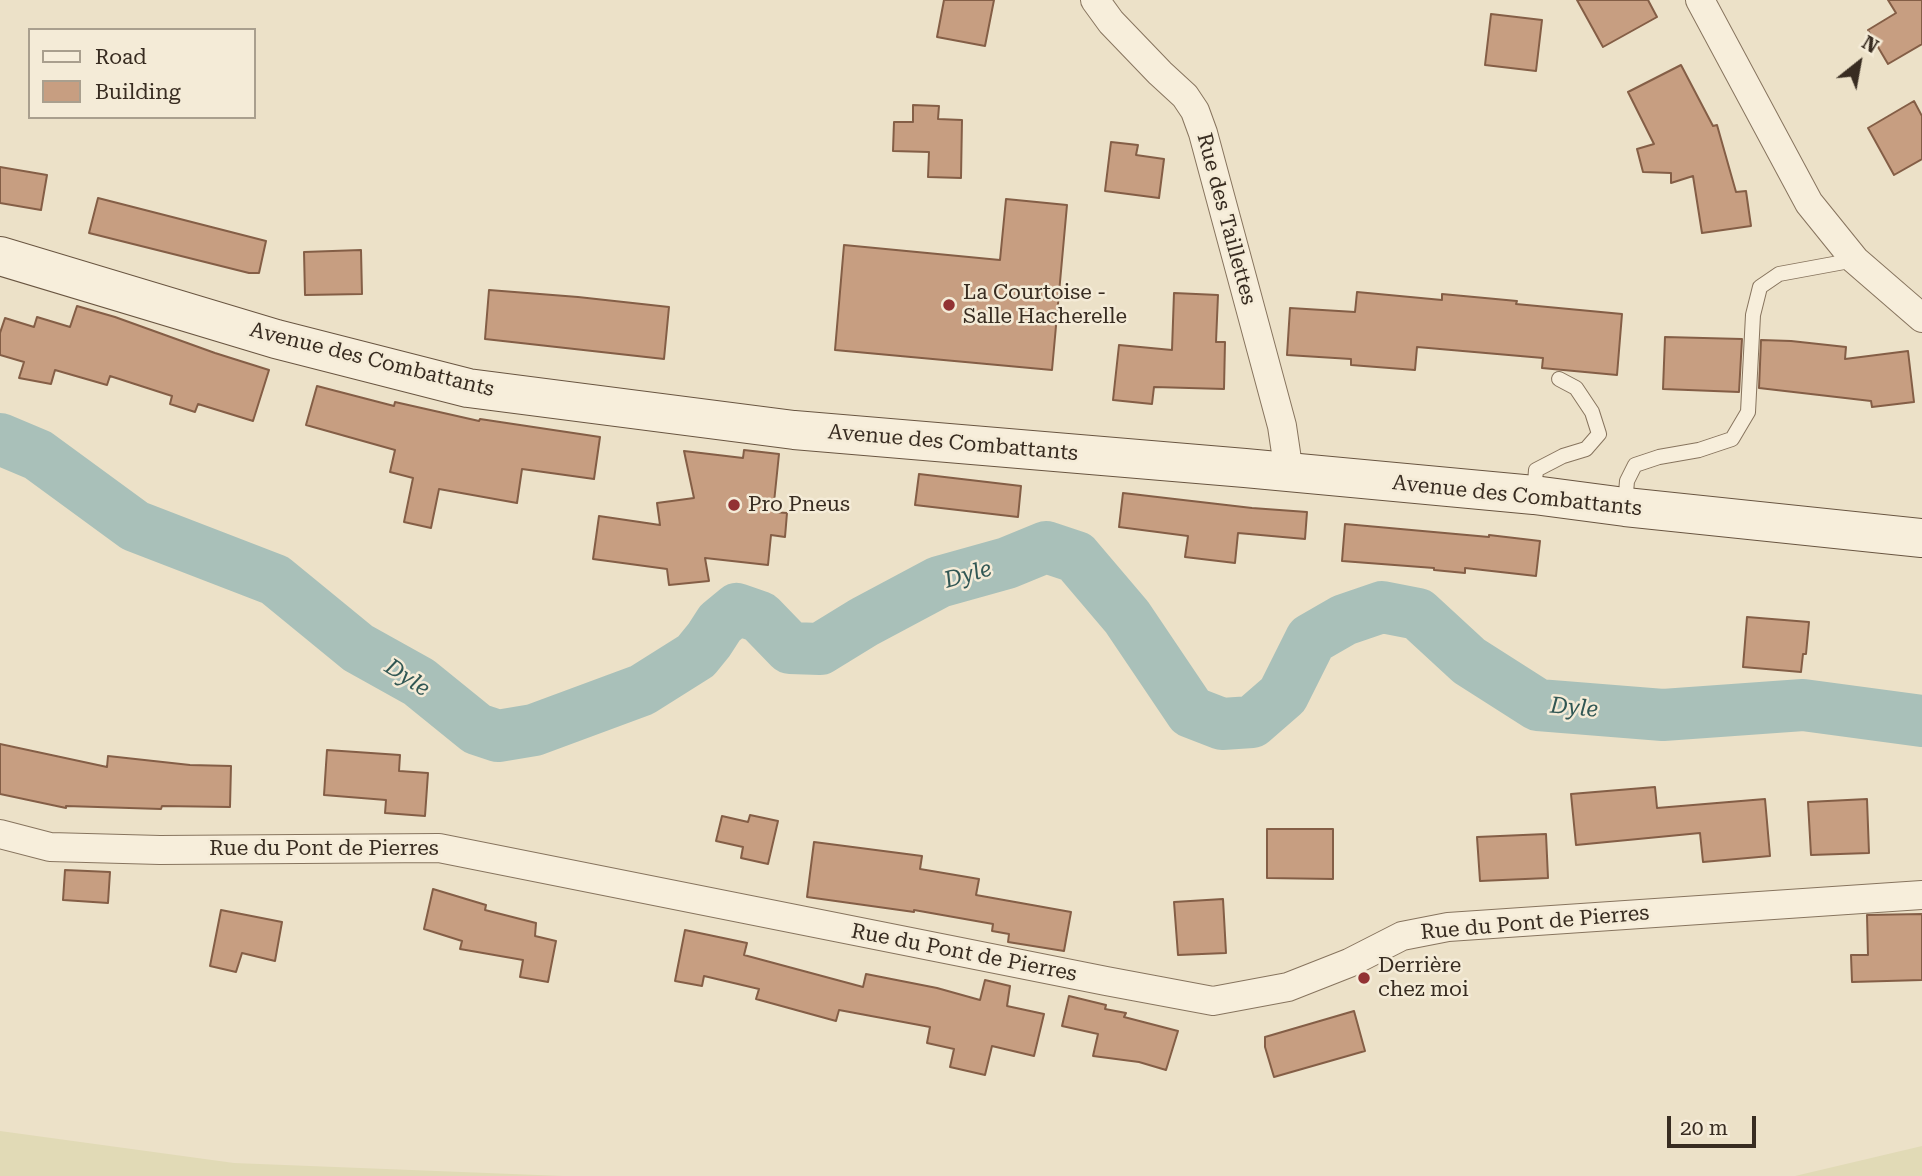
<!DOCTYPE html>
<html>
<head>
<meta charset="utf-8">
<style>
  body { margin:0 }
  #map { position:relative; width:1922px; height:1176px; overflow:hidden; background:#ece1c8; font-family:"Roboto Serif",serif }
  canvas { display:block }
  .legend { position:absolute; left:28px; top:28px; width:228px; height:91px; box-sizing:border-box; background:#f4ebd7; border:2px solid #a99f8e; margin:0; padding:9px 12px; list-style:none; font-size:21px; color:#382c21 }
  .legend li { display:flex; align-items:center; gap:14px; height:35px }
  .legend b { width:35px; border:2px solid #a99f8e }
  .north { position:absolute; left:1824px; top:28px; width:70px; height:70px; -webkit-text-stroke:5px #f4ebd7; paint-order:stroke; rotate:31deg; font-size:19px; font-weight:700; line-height:28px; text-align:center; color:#382c21 }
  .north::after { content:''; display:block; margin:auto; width:24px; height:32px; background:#382c21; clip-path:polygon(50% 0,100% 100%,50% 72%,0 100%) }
  .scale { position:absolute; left:1667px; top:1116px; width:89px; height:32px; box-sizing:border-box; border:4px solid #382c21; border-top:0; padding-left:9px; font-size:21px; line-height:24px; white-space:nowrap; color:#382c21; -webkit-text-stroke:5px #f4ebd7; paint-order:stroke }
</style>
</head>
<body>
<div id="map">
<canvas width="1922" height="1176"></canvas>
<ul class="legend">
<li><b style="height:9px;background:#f7eedb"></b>Road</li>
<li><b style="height:19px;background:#c79e81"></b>Building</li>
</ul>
<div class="north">N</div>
<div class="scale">20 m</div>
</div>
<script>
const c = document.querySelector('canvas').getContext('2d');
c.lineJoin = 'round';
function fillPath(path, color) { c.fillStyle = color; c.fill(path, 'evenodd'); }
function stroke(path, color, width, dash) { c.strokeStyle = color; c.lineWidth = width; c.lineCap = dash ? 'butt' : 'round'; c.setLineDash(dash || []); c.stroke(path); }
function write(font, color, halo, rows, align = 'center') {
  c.font = font + ' "Roboto Serif",serif'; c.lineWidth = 5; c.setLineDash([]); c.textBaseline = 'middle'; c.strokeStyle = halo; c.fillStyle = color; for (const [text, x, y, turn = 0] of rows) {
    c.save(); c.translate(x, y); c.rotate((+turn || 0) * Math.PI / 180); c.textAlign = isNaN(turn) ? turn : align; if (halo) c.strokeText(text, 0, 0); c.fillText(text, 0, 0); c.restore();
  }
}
fillPath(new Path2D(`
  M0,1131l234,32 329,13h-563z
  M1922,1146v30h-127z`), '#e1dab6');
stroke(new Path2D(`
  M0,439l38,16 97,71 140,54 83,68 61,34 58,47 21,7 36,-6 108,-40 54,-34 13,-16 11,-17 17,-14 23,8 30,31 30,1 44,-27 75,-40 68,-19 39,-16 30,10 51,60 64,95 31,12 30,-2 31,-27 28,-56 33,-19 38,-13 36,7 51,47 69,44 125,10 140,-10 119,16`), '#a9c0b9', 52);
const building = new Path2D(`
  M944,0h50l-9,46 -48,-9z
  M1577,0h71l9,17 -54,30z
  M1888,0h34v44l-34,20 -20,-34 28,-17z
  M1491,14l51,6 -6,51 -51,-6z
  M1681,65l32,61 4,-1 19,67 10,-1 5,35 -49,7 -9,-57 -22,7v-10l-28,-1 -6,-23 17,-5 -26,-52z
  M1914,101l8,15v43l-28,16 -26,-47z
  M913,105l26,1 -1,13 24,1 -1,58 -33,-1 1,-25 -36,-1 1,-29h19z
  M1111,142l27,3 -2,10 28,4 -5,39 -54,-7z
  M0,167l47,8 -6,35 -41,-7z
  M98,198l168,43 -7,32h-10l-160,-40z
  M1006,199l61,6 -15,165 -217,-20 9,-105 156,15z
  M361,250l1,44 -57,1 -1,-43z
  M489,290l89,7 91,10 -5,52 -179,-20z
  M1357,292l85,8v-6l75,7 -1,3 106,10 -5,61 -75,-7 1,-10 -126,-11 -2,23 -64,-5v-6l-64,-4 3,-47 65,4z
  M1174,293l44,2 -2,47h9l-1,47 -70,-2 -2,17 -39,-4 6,-55 53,5z
  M77,306l38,11 100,36 54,17 -16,51 -55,-17 -3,8 -25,-8 2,-8 -62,-20 -3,9 -52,-15 -4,14 -32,-6 5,-16 -24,-7v-22l5,-15 29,9 3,-10 33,10z
  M1665,337l77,2 -3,53 -76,-3z
  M1761,340l30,1 55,6 -1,12 63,-8 6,51 -42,5 -1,-6 -112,-13z
  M317,386l77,20 1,-4 84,19 1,-2 120,18 -6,42 -72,-10 -5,34 -78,-14 -8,39 -27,-6 9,-44 -23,-6 5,-22 -89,-25z
  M744,450l35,4 -6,58 14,1 -2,24 -14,-2 -3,30 -63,-7 4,23 -40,4 -2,-16 -74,-10 6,-43 61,9 -3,-22 37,-5 -10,-47 59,7z
  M919,474l102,12 -3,31 -103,-12z
  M1123,493l129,15 55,4 -2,27 -67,-6 -3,30 -50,-6 3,-21 -69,-9z
  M1345,524l144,13v-2l51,6 -4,35 -71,-8v5l-31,-3v-2l-92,-7z
  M1747,617l62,5 -3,32h-3l-2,18 -58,-5z
  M0,744l107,23 1,-11 82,9 41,1 -1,41 -68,-1 -1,3 -95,-3v2l-66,-14z
  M327,750l73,5 -1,16 29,2 -3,43 -40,-3 1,-13 -62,-5z
  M1655,787l2,21 108,-9 5,57 -67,6 -3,-29 -124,12 -5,-51z
  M1867,799l2,54 -58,2 -3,-53z
  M750,815l28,6 -10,43 -27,-6 2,-11 -27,-6 6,-25 26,6z
  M1267,829h66v50l-66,-1z
  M1546,834l2,44 -68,3 -3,-44z
  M814,842l108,14 -2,13 59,10 -3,16 95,17 -7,39 -56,-9 1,-8 -17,-3 1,-7 -79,-14v2l-107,-15z
  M65,870l45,2 -2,31 -45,-3z
  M433,889l53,16 -1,5 51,13 -1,13 21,5 -8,41 -28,-5 3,-17 -63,-11 2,-8 -38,-12z
  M1223,899l3,54 -48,2 -4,-53z
  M221,910l61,12 -7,39 -33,-8 -6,19 -26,-6z
  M1922,914v66l-70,2 -1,-27h17l-1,-40z
  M685,930l62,13 -3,12 119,32 3,-13 71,14 43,12 5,-20 25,6 -3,20 37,8 -10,42 -42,-10 -7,29 -35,-8 4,-18 -27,-6 3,-16 -91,-17 -3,11 -80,-22 3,-10 -55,-13 -2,10 -27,-5z
  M1069,996l37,9 -1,4 21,4 -2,4 54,14 -12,39 -27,-8 -46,-6 5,-22 -36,-8z
  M1354,1011l11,40 -91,26 -9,-30v-10z`);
fillPath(building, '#c79e81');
stroke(building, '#845e46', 2);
const lane = new Path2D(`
  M1534,494l2,-24 27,-14 23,-7 13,-15 -7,-22 -16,-24 -17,-9
  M1625,505l2,-24 8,-16 24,-8 40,-7 33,-11 16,-27 5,-97 7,-28 19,-13 76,-14`);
const street = new Path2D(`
  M1095,0l16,22 49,51 25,23 10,15 8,22 79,293 7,47
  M1700,0l109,203 46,57 67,58
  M0,834l50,13 110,3 279,-2 667,133 107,20 75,-14 61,-24 53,-27 46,-9 474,-32`);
const secondary = new Path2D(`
  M0,256l276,83 192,49 326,42 451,38 289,27 91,12 297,31`);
stroke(lane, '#87745e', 16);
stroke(street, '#87745e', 30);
stroke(secondary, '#695541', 40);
stroke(lane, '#f7eedb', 14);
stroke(street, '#f7eedb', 28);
stroke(secondary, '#f7eedb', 38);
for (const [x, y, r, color] of [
  [949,305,7,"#923233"],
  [734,505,7,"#923233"],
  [1364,978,7,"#923233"]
]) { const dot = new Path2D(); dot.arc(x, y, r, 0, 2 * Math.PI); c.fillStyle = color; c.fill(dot); stroke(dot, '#f4ebd7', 2.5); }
write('21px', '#382c21', '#f4ebd7', [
  ["Rue des Taillettes",1226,219,75],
  ["Avenue des Combattants",372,360,14],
  ["Avenue des Combattants",953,443,5],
  ["Avenue des Combattants",1517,496,6],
  ["Rue du Pont de Pierres",324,849],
  ["Rue du Pont de Pierres",1535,923,-5],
  ["Rue du Pont de Pierres",964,953,11]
]);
write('21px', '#382c21', '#f4ebd7', [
  ["La Courtoise -",963,293],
  ["Salle Hacherelle",963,317],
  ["Pro Pneus",748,505],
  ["Derrière",1378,966],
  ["chez moi",1378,990]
], 'left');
write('italic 23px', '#315754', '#f4ebd7', [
  ["Dyle",968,575,-16],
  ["Dyle",407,678,33],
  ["Dyle",1574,708,5]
]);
</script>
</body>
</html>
